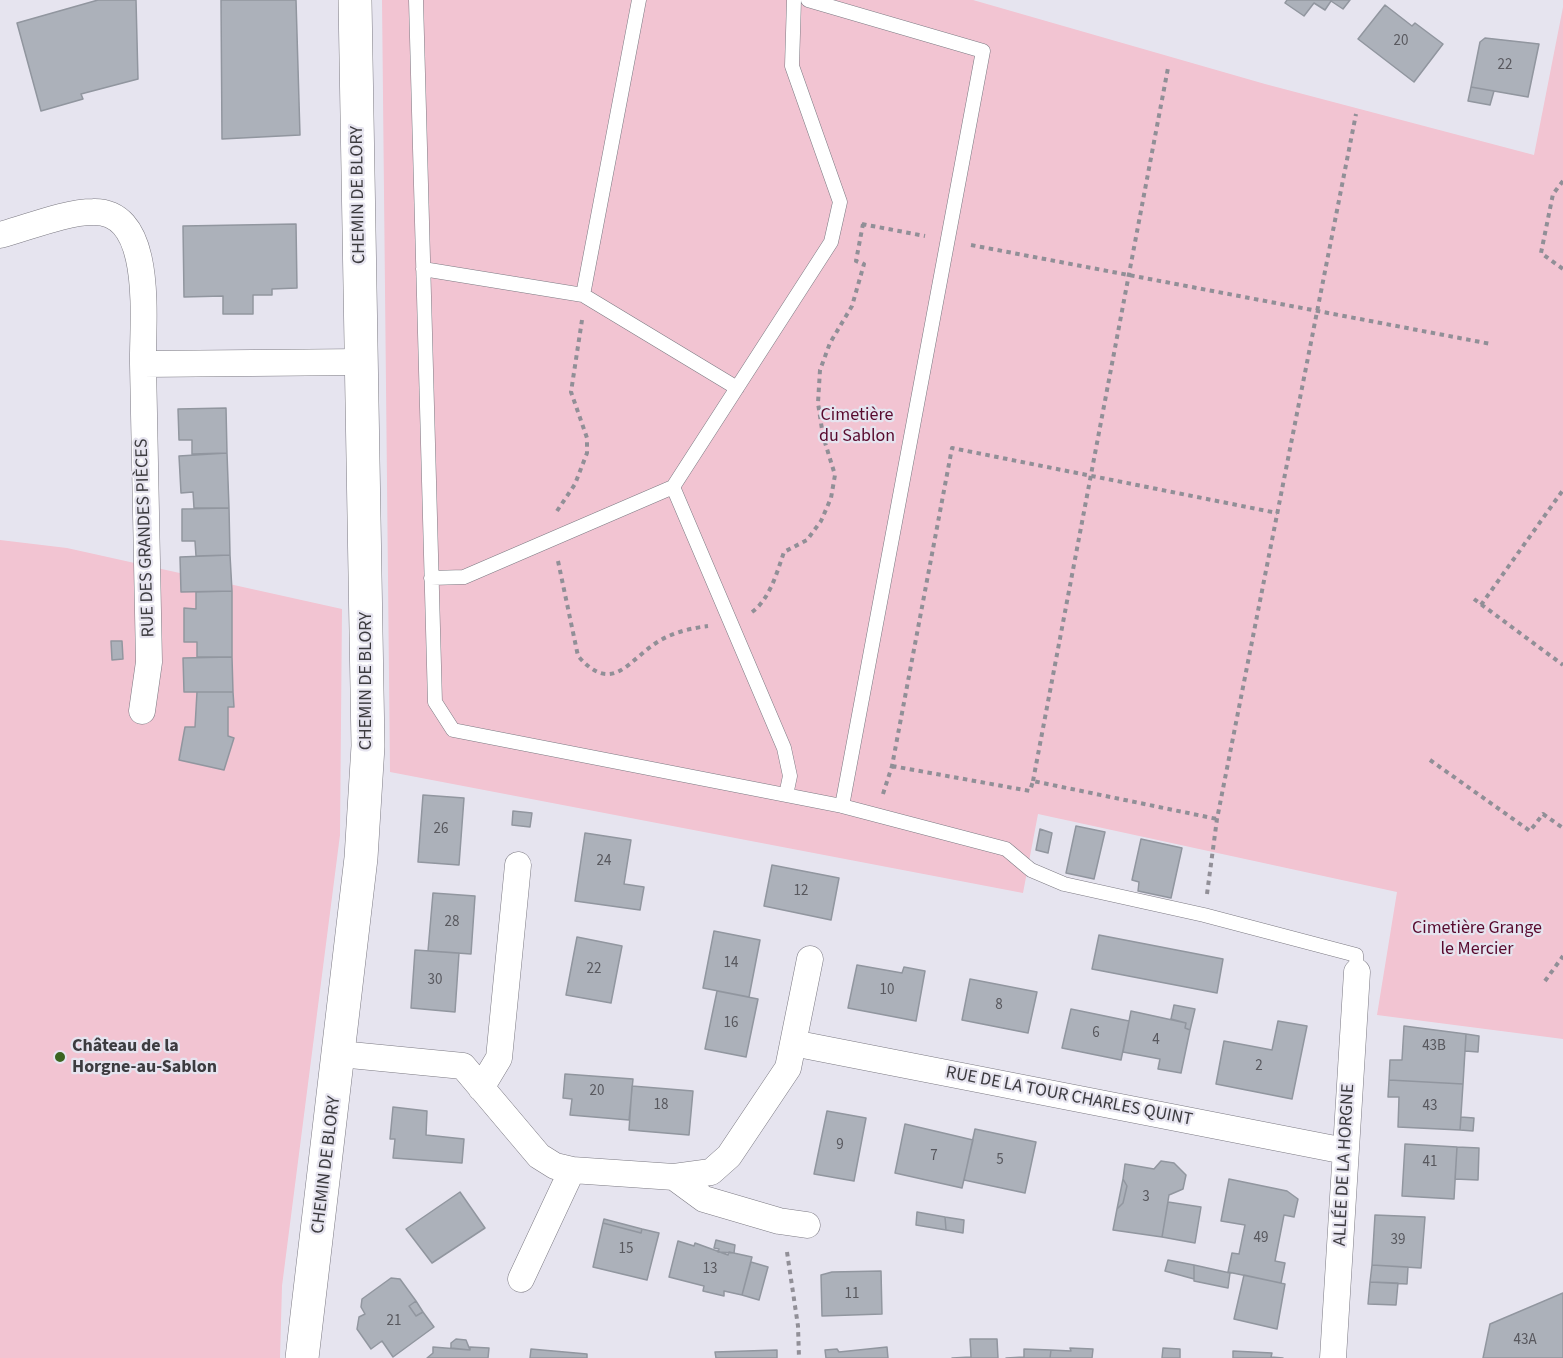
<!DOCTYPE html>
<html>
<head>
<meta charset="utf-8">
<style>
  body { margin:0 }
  canvas { display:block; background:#e6e4ef }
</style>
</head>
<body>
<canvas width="1563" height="1358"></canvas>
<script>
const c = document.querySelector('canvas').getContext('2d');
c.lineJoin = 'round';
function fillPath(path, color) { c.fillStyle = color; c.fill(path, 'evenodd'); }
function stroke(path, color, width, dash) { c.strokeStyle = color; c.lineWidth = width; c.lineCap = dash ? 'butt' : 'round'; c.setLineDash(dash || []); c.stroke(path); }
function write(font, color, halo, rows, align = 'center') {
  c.font = font + ' "Source Sans 3",sans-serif'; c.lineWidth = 4.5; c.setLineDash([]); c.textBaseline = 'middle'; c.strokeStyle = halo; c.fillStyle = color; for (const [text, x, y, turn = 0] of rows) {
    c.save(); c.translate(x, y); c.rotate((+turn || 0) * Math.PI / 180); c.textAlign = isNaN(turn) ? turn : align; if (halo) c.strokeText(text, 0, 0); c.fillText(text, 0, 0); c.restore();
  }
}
fillPath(new Path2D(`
  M382,0h591l292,84 269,71 29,-148v1032l-186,-24 20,-123 -359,-78 -15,79 -633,-121z
  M0,540l67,8 275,61 -2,226 -58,451 -2,72h-280z`), '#f2c4d2');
const building = new Path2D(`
  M98,0h38l2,79 -57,15 2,5 -42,12 -24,-88z
  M221,0h75l4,135 -78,4z
  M1287,0h63l-7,9 -12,-8 -6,9 -11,-7 -10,13 -19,-13z
  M1385,5l27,21 3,-3 28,21 -29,38 -56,-43z
  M1485,38l54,6 -11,53 -57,-10 9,-45z
  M1471,87l23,4 -4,14 -22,-4z
  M296,224l1,64 -25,1v6h-19v19h-30v-18l-39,1 -1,-71z
  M226,408l1,45 -35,1v-14h-13l-1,-31z
  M227,453l2,55h-35l-1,-16 -12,1 -2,-37z
  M229,508l1,47 -34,1 -1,-15h-13v-32z
  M230,555l2,36 -51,1 -1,-35z
  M232,591v66h-35v-15h-13v-34l12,1v-17z
  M111,641h11l1,18 -11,1z
  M232,657l1,35h-49l-1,-34z
  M197,692h36l1,15h-6v29l6,2 -10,32 -45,-10 6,-33h10z
  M423,795l41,3 -5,67 -41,-3z
  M513,811l19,2 -2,14 -18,-2z
  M1076,826l29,6 -11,47 -28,-6z
  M1040,829l12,4 -4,20 -12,-3z
  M585,833l46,7 -7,44 20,3 -4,23 -65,-9z
  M1141,839l41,9 -11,50 -33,-7 1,-9 -7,-2z
  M772,865l67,13 -8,42 -67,-14z
  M433,893l42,3 -4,58 -43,-3z
  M714,931l46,9 -11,57 -46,-9z
  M1099,935l124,24 -6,34 -125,-24z
  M577,937l45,9 -11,57 -45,-8z
  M415,950l44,3 -4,59 -44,-4z
  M857,965l45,8 2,-6 21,4 -9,50 -68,-13z
  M970,979l67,13 -9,41 -66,-13z
  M717,991l41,8 -12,58 -41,-8z
  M1174,1005l21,4 -5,21 -5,-2 1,-5 -15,-4z
  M1071,1009l58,12 -8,39 -59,-12z
  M1131,1011l55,12 -1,5 5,2 -9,43 -23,-4 2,-10 -37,-7z
  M1278,1021l29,5 -15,73 -76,-15 8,-43 48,9z
  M1404,1026l62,8 -3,50 -74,-4 1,-20h12z
  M1466,1034l13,2 -1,16 -13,-1z
  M565,1074l68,5 -4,41 -59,-5 2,-16 -9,-1z
  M1389,1080l74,4 -3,46 -62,-3 1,-30h-11z
  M632,1086l61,5 -4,44 -60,-5z
  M393,1107l34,4 -1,24 38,4 -2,24 -69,-5 2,-19h-5z
  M827,1111l39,7 -12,63 -40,-7z
  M1461,1117l13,1 -1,13 -13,-1z
  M905,1124l68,16 -11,48 -67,-15z
  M975,1129l61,13 -11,51 -61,-13z
  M1405,1144l52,3 -3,52 -52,-3z
  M1457,1147l22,1 -1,32 -23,-1z
  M1161,1161l13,2 12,12 -3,14 -14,6 -7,42 -49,-7 4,-21 6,-6 4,-17 -4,-7 2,-15 29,5z
  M1123,1179l4,7 -4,17 -6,6z
  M1229,1179l58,12 11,8 -4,18 -10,-2 -9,46 10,2 -4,20 -53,-11 4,-19 7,1 6,-29 -24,-4z
  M460,1192l25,36 -53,35 -26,-34z
  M1168,1202l33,5 -6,36 -33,-6z
  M917,1212l28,5 1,13 -30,-5z
  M1375,1215l50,2 -4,51 -49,-3z
  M945,1217l19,3 -1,13 -17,-3z
  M604,1219l38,10 -1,4 -38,-10z
  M603,1223l38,10 1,-4 17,4 -12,47 -54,-13z
  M716,1240l19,5 -1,8 -16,-1 1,-3 -5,-1z
  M678,1241l16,5 1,-3 33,12 1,-3 23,5 -10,38 -18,-4v5l-21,-5 1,-5 -35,-9z
  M1168,1260l26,5v14l-29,-8z
  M751,1262l17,5 -9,33 -17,-5z
  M1194,1265l36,8 -2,15 -34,-7z
  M1372,1265l36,2 -1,17 -37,-2z
  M881,1271l1,43 -60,2 -1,-41 11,-3z
  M1244,1275l41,9 -8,45 -43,-10z
  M391,1278l9,1 16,22 -7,5 7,10 7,-4 11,15 -41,30 -11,-16 -11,8 -14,-20 2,-12 6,-3 -4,-7 1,-8z
  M1370,1282l28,1 -2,22 -28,-1z
  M1563,1293v65h-80l7,-34z
  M416,1301l7,11 -7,4 -7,-10z
  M456,1339l10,1 4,10 -19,-2v-5z
  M970,1339h27l1,19h-46l19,-1z
  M433,1347l37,3v-3l19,1 -1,10h-61l6,-5z
  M887,1347l1,11h-62l-1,-8 12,-1 2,3z
  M1070,1348l23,1 -1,9h-42l1,-8 20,1z
  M1163,1348l17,1v9h-18z
  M531,1349l56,5v4h-57z
  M1024,1349l27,1 -1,8h-44l18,-1z
  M777,1350v8h-61l-1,-6z
  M1233,1351l39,2 -1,4 12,1h-50z`);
fillPath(building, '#acb1ba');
stroke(building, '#91969f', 1.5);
const service = new Path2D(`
  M416,0l19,702 18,28 389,76 164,43 25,21 33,14 140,31 152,40 1,17
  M808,0l175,51 -141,755
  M423,269l160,26 154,93
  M583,295l56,-295
  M673,487l111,261 6,28 -4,19
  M431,578l33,-1 209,-90 158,-245 9,-40 -48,-136 2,-66`);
const minor = new Path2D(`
  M0,235c27,-7 65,-23 93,-23 63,-2 49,112 50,152l219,-2
  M142,711l7,-49 -6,-298
  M793,1043l552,108
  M340,1054l123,12 76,90 16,10 17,4 102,7 37,-5 18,-16 59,-88 22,-109
  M481,1088l18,-30 19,-193
  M674,1177l30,22 75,22 28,4
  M521,1279l51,-109
  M1333,1358l24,-386`);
const tertiary = new Path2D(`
  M302,1358l59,-500 7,-112 -13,-746`);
stroke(service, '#7c7a83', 15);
stroke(minor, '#7c7a83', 27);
stroke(tertiary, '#7c7a83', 34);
stroke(new Path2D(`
  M1563,181l-10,13 -12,59 22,16
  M862,224l63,12
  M971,245l520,99
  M557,511l18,-27 12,-31v-15l-16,-46 11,-72
  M558,561l20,95c35,40 50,4 81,-15 15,-9 33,-13 49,-15
  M1474,599l89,66
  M1481,605l82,-115
  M752,612c18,-13 25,-40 32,-60l23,-12 14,-19 10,-23 4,-23 -12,-39 -5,-33 2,-33 10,-27 22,-37 12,-42 -8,-3 7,-37
  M1430,760l100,71 13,-17 20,14
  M892,766l138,25 3,-10 184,38
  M1033,781l135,-713
  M883,794l9,-28 60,-318 325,65
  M1207,894l10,-75 139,-705
  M1545,981l18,-25
  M787,1252l11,74 1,32`), '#918f97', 4, [4.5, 4.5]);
stroke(service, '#fff', 14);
stroke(minor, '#fff', 26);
stroke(tertiary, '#fff', 33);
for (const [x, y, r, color] of [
  [60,1057,6,"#3a6420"]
]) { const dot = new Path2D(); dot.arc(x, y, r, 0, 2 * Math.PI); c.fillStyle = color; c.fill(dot); stroke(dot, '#e6e4ef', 2); }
write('15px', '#58585e', null, [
  ["20",1401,42],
  ["22",1505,66],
  ["26",441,830],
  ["24",604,862],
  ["12",801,892],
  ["28",452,923],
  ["14",731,964],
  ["22",594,970],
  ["30",435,981],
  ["10",887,991],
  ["8",999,1006],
  ["16",731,1024],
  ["6",1096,1034],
  ["4",1156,1041],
  ["43B",1434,1047],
  ["2",1259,1067],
  ["20",597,1092],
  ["18",661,1106],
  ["43",1430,1107],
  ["9",840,1146],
  ["7",934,1157],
  ["5",1000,1161],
  ["41",1430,1163],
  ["3",1146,1198],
  ["49",1261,1239],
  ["39",1398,1241],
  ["15",626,1250],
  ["13",710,1270],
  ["11",852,1295],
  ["21",394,1322],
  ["43A",1525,1341]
]);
write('18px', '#3c3b3f', '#e6e4ef', [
  ["CHEMIN DE BLORY",359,195,-91],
  ["RUE DES GRANDES PIÈCES",146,538,-92],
  ["CHEMIN DE BLORY",367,681,-90],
  ["RUE DE LA TOUR CHARLES QUINT",1069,1097,11],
  ["CHEMIN DE BLORY",327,1165,-83],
  ["ALLÉE DE LA HORGNE",1345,1165,-87]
]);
write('18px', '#580a2e', '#e6e4ef', [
  ["Cimetière",857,416],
  ["du Sablon",857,437],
  ["Cimetière Grange",1477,929],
  ["le Mercier",1477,950]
]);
write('bold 18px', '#3c3b3f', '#e6e4ef', [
  ["Château de la",72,1047],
  ["Horgne-au-Sablon",72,1068]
], 'left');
</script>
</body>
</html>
